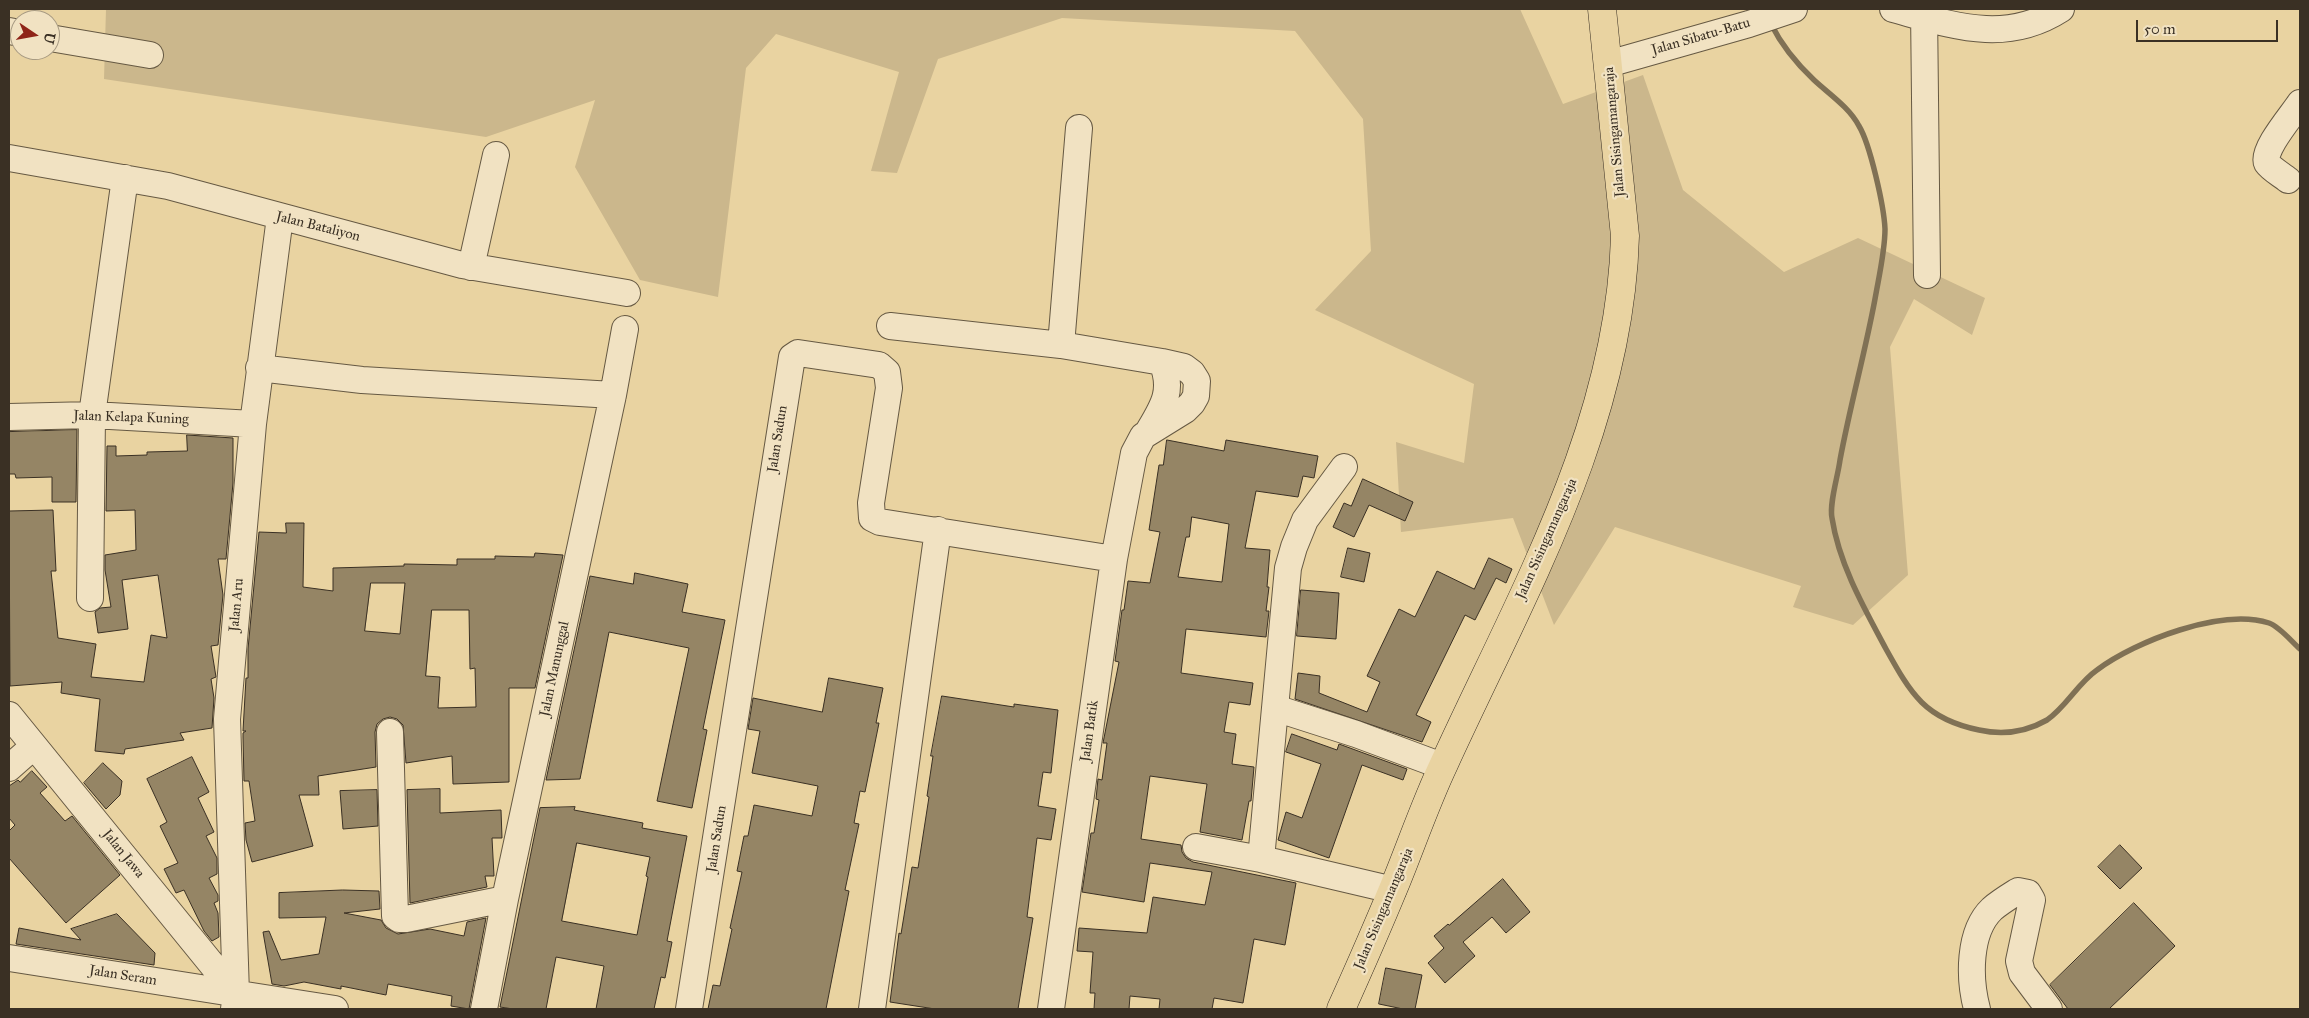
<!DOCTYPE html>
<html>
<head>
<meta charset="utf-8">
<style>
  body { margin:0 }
  #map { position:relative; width:2309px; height:1018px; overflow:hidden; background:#e9d3a1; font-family:"IM FELL Great Primer",serif }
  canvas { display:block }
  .frame { position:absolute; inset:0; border:10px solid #3a3024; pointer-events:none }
  .north { position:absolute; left:10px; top:10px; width:50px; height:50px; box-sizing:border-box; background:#f1e2c2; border:1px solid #a89b83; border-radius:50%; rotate:102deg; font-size:14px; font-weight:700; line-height:20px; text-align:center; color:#3a3024 }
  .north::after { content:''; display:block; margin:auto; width:18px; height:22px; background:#8f2418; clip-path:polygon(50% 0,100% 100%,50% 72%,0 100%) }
  .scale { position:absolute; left:2136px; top:20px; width:142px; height:22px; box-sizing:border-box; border:2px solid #3a3024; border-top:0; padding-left:6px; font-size:15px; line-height:18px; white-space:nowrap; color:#3a3024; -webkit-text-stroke:4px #f1e2c2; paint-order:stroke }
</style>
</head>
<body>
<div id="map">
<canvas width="2309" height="1018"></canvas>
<div class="frame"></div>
<div class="north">U</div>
<div class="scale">50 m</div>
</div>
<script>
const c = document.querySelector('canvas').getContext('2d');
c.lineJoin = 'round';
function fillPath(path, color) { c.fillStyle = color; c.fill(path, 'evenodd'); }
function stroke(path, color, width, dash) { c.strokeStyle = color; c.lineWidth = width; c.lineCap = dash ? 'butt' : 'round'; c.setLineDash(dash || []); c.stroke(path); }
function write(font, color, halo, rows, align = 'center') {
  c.font = font + ' "IM FELL Great Primer",serif'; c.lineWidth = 4.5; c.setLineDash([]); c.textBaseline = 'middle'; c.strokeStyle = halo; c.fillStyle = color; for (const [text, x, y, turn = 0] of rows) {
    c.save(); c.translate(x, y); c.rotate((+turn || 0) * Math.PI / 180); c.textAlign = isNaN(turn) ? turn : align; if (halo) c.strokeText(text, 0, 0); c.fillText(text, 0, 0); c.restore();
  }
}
fillPath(new Path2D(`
  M106,9h1414l43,95 80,-29 40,115 101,82 74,-34 127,60 -13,37 -58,-36 -24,48 18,228 -55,50 -60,-18 8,-21 -186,-59 -61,98 -41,-107 -112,14 -5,-90 68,21 10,-79 -159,-74 56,-59 -8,-132 -68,-88 -233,-13 -124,41 -41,114 -26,-2 28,-99 -123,-38 -30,34 -28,229 -78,-17 -65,-113 20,-67 -109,37 -382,-58z`), '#cbb78c');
stroke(new Path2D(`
  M1771,24c10,20 26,40 43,56 15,14 35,27 45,46 11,18 25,80 26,103 0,22 -6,47 -10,70 -10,54 -25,107 -35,161 -2,16 -11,44 -8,58 7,46 32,90 54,131 25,45 39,70 93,81 23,5 47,2 68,-10 19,-13 31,-37 50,-50 39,-29 124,-62 172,-47 11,4 22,18 31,26`), '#807155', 5.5);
const building = new Path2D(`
  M77,430l-1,72h-24v-25l-36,1 -1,-4h-6v-42z
  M187,435l46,3v45l-7,76h-8l5,36 -5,50 -7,1 5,31 -5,2 3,19 -2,30 -32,5 4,7 -59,9 -1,5 -29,-3 5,-52 -39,-6 1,-11 -52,4 -1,-175 44,-1 3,61h-5l7,67 38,6 -5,33 53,5 7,-47 16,3 -9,-63 -36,5 6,49 -30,4 -3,-21 5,-4 11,-1 -6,-37v-15l31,-5 -1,-40 -29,1 1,-65h9v10l31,-1v-3l40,-1z
  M1167,440l57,11 2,-11 92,16 -4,22 -11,-2 -5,21 -42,-6 -11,57 25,2 -3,37h2l-3,24h3l-3,26 -80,-8 -5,44 72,10 -3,22 -21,-3 -5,30 12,2 -4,30 22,3 -3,34h-2l-7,39 -42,-8 7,-48 -57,-8 -9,63 40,6 1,7 4,6 7,4 103,21 -11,62 -31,-6 -11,64 -29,-5 -2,11h-53l1,-10 -30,-3 -1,13h-35l1,-16h-5l3,-41 -16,-1 2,-23 68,5 6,-36 52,8 7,-33 -62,-9 -6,39 -62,-10 9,-59h3l5,-33 -3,-1 2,-20 4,1 5,-37h-4l16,-81 -4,-1 7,-51h2l4,-29 22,2 10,-51 -11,-2 10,-65h4zM1192,517l37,7 -7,58 -44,-5 8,-40h3z
  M1363,479l50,23 -8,19 -36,-16 -15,32 -21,-10 11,-24 7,3z
  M286,523h18l-1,64 30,4v-23l71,-2v-2l53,1v-6h38v-3l39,1 1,-4 28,2 -28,133h-26v94l-56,2 -1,-28 -46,7 -3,-38 -6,-6 -7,-2 -7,2 -6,5 -2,8 1,35 -58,9 1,19h-20l14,51 -61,16 -6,-22 -1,-17 10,-2 -6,-40h-5l-1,-44v-4l3,-2h-3l3,-53h2v-29l11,-117 27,1zM371,583h34l-5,51 -35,-3zM432,610h37l1,59 5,-1 1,39 -38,1 2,-31 -14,-1z
  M1348,548l22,5 -6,29 -23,-5z
  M1489,558l23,11 -6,14 -10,-5 -21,42 -10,-5 -49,100 15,7 -9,20 -127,-43 3,-26 22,3 -1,17 48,19 13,-30 -13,-6 32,-67 16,8 22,-46 37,18z
  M635,573l53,11 -6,28 43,8 -22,109 4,1 -15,78 -35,-7 32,-153 -80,-16 -29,147 -34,1 44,-204 43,8z
  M1301,590l38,3 -3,46 -39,-3z
  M829,678l54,10 -7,35h3l-14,69 -5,-1 -6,32 5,1 -14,66 4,1 -23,118h-118l5,-24 7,1 12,-57 -2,-1 12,-56 -5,-1 7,-35h4l6,-31 58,11 6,-30 -66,-13 8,-42 -12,-2 5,-31 69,14z
  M942,696l72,11v-3l44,6 -7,63 -8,-1 -5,34 18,3 -5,31 -14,-2 -10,79 6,1 -15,91h-83l-45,-7 9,-69 2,1 11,-67 6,1 11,-71 -2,-1 6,-40h-2z
  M1292,734l45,16 2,-6 68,25 -4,11 -41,-15 -33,93 -51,-18 8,-28 16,6 19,-54 -35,-12z
  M192,757l17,35 -11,6 16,34 -8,4 11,22v16l-8,4 9,17v6l-4,2 4,10 1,24 -7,4 -8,-10 -20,-41 -8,3 -12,-24 14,-6 -18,-37 7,-4 -20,-43z
  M103,763l19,18 -2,14 -14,14 -22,-26z
  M32,771l15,16 -7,6 25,28 7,-5 48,59 -54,48 -57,-65v-27l6,-6 -6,-7v-32l9,-6 2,2z
  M440,789v24l61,-3 1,28h-10l2,38h-9l2,11 -77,16 -3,-113z
  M377,790l1,36 -35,3 -3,-38z
  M575,807l-1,3 69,13 -1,5 45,8 -20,105 5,1 -7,36 -4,-1 -7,32h-58l8,-43 -48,-9 -10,52h-33l-13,-2 40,-199zM577,843l73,14 -4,19 2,1 -11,58 -75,-14z
  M2120,845l22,23 -22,21 -22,-22z
  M1503,879l27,33 -24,21 -14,-16 -29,25 12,14 -30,27 -17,-20 16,-15 -10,-12 14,-12 1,1z
  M343,890l36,1 1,18 -36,4 37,7 5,8 12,6 32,-5 34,7 3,-14 19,-4 -17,91 -18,-3 1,-10 -64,-12 -2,11 -45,-9v3l-37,-7 -20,4 -12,-2 -9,-52 6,-1 12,29 38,-6 7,-37 -47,1v-25z
  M2134,903l41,43 -66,63h-41l-18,-24z
  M117,914l38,39 -1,12 -138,-21 3,-16 62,12 -10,-11z
  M1386,968l36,7 -7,34h-12l-24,-5z`);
fillPath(building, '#958565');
stroke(building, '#3a3024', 1);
const minor = new Path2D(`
  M1893,9c59,16 112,36 168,0
  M1924,9l3,266
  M9,31l11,2
  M50,38l100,17
  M1608,64l141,-40 45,-15
  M9,158l159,28 294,79 165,28
  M2288,180c-6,-5 -17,-11 -21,-17 -6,-12 26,-49 33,-60
  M471,267l25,-112
  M890,326l171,19 101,17 22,5 8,6 5,8 -1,15 -4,7 -7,7 -42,26 -9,17 -20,106 -63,450
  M1061,345l18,-217
  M259,368l103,12 251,15
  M9,417l83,-2 161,9
  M1148,432c15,-25 26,-41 14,-70
  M90,598l2,-183 33,-237
  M1275,708l81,26 86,32
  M9,715l227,279
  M390,732l5,184 4,3h7l99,-20
  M9,768l25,-22
  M1196,847l65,12 132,31
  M1261,859l27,-291 6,-21 11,-27 39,-53
  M9,958l326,51
  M234,1009l2,-15 -9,-275 26,-295 27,-207
  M484,1009l21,-110 108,-504 12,-66
  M689,1009l103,-652 6,-4 81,12 8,7 2,16 -18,115 1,15 8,4 234,37
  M872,1009l66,-479
  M1977,1009c-8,-30 -9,-77 15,-100 8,-7 18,-13 26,-18l10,2 4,7 -13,61 3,12 27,36`);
const highway = new Path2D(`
  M1341,1009c18,-40 36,-81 53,-122 17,-41 31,-83 50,-123 77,-169 176,-337 181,-528l-23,-227`);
stroke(minor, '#665943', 28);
stroke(highway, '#3a3024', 29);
stroke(minor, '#f1e2c2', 26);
stroke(highway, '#e9d3a1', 28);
write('14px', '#3a3024', '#f1e2c2', [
  ["Jalan Sibatu-Batu",1701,37,-16],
  ["Jalan Sisingamangaraja",1615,132,-95],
  ["Jalan Bataliyon",318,227,14],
  ["Jalan Kelapa Kuning",131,418,2],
  ["Jalan Sadun",778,439,-81],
  ["Jalan Sisingamangaraja",1547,539,-66],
  ["Jalan Aru",237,605,-85],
  ["Jalan Manunggal",555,669,-78],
  ["Jalan Batik",1090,731,-82],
  ["Jalan Sadun",717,839,-81],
  ["Jalan Jawa",123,854,51],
  ["Jalan Sisingamangaraja",1384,909,-67],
  ["Jalan Seram",123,976,9]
]);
</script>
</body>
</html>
